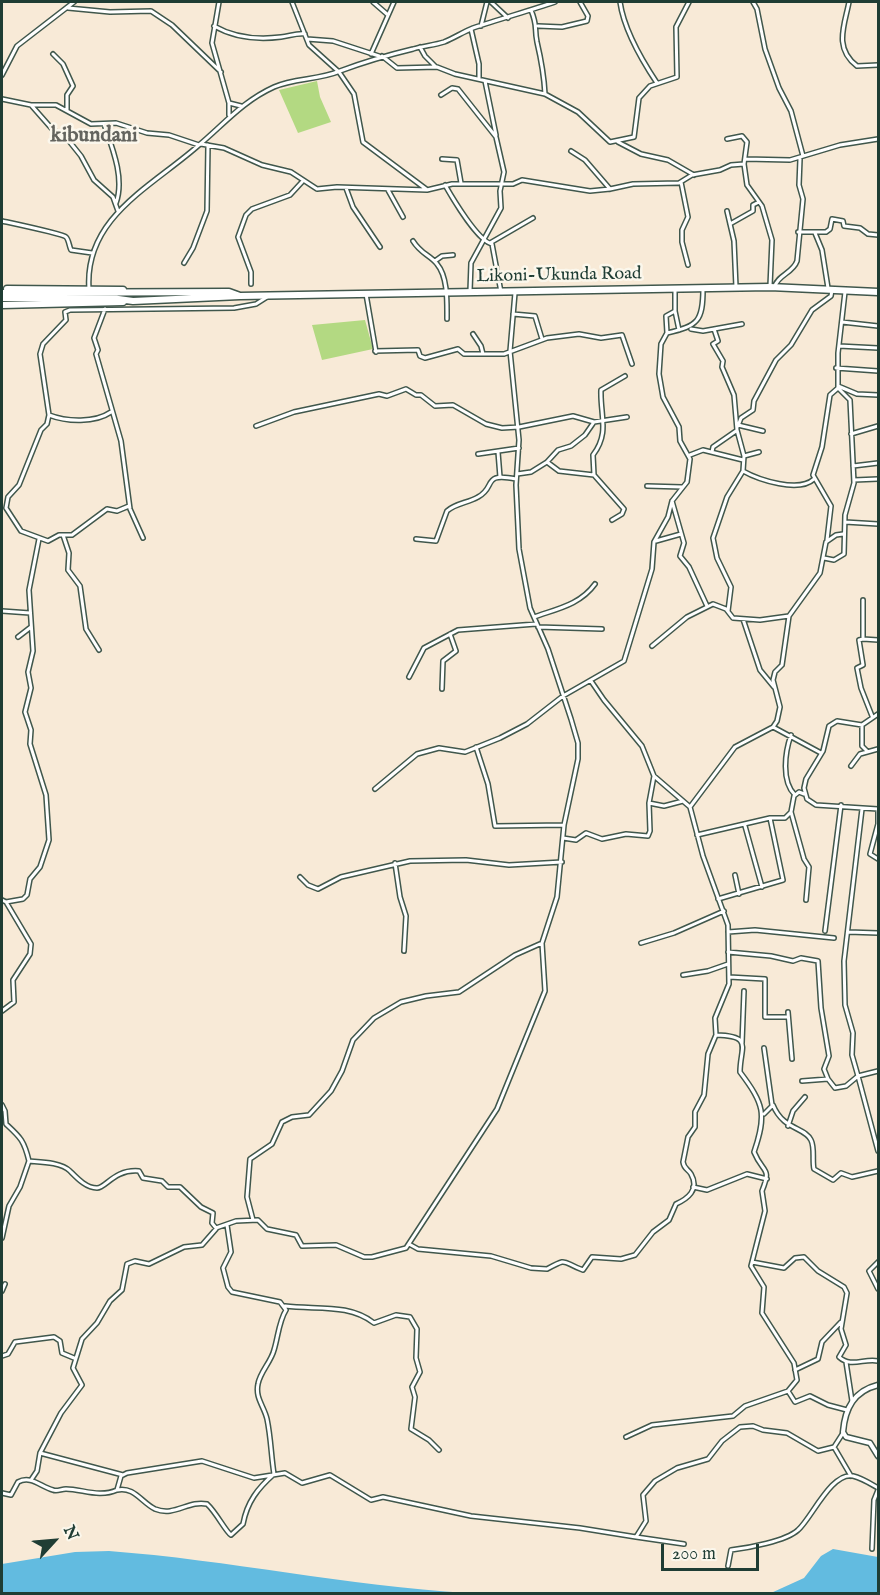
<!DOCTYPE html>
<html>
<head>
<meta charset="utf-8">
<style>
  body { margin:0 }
  #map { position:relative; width:880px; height:1595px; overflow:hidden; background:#f8ead7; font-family:"IM FELL English",serif }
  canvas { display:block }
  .frame { position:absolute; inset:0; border:3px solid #1f3d34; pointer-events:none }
  .north { position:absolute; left:24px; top:1511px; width:60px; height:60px; -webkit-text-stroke:4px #fbf7ec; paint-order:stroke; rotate:64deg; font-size:16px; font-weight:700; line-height:24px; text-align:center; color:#1f3d34 }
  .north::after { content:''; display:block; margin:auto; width:21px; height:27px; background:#1f3d34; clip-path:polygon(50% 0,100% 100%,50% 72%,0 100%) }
  .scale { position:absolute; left:661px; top:1544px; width:98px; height:27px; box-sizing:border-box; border:3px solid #1f3d34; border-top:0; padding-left:8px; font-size:18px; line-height:21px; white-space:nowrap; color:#1f3d34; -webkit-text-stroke:4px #fbf7ec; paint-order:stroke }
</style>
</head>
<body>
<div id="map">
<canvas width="880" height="1595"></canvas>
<div class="frame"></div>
<div class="north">N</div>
<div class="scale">200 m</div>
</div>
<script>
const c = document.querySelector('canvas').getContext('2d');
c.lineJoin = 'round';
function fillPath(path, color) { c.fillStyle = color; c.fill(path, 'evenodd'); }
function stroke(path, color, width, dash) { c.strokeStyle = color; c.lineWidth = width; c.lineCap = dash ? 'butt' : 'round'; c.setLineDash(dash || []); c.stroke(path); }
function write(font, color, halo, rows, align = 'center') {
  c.font = font + ' "IM FELL English",serif'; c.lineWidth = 5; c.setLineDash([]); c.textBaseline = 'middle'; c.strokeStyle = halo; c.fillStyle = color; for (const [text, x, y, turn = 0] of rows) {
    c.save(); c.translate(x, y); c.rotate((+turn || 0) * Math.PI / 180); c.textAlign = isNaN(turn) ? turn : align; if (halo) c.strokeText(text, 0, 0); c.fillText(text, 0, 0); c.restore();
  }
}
fillPath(new Path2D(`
  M317,81l3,16 11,25 -33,11 -19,-43z
  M365,320l8,29 -51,11 -10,-35z`), '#b3d982');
fillPath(new Path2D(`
  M833,1549l45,8v36h-107l33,-15 17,-22z
  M109,1551c120,9 238,35 359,42h-466v-29l73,-12z`), '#62bbe0');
const street = new Path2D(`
  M219,2l-7,41 17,60v12
  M292,2l17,43 30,27 15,22 9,48 63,47
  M373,2l15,13
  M491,2l17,16
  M620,2c4,28 21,57 37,81
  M753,2l4,7 8,40 14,39 12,23 12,45
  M849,2c-4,22 -16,46 8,64l21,-1
  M68,8l42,4 41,-1 21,14 49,47
  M531,10c7,17 3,17 6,32 4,17 7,33 8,52
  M214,26c21,12 43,14 67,11 9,-1 15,-4 24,-3
  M481,26l6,-24
  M538,26l24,1 25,-6 1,-5 -8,-14
  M471,29l8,35v15
  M307,39l26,2 46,15
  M420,47l5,9 10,10
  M53,54l10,10 10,22 -6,9v15
  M371,54l23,-52
  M382,56l15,12 40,-1 18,7 90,20 33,18 32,30 24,-5 5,-39 11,-12 27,-9 -1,-50 13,-25
  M2,75l15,-29 57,-44
  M485,81l11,54
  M441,95l11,-7 6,1 38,48 8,35 -4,19 1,17 -30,55 -1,28
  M2,99l29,6 22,25 12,6 16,20 13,24 19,17 5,14
  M229,103l12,3
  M31,105h25l35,19 25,-1 31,10 22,2 30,10
  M104,124c8,23 21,54 12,79
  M727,139l15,-3 5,6 -3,22 3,21 15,21 10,34 -2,46
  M618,142l23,12 27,6 26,15
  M201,144l23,4 38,17 29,7 26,17 20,-2 90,3 25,-6h61l9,-4 68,11 20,-2 23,-5 46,-1 13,-8 28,-5 11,-5 13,-1
  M571,151l14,9 25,29
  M442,159l15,1 4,23
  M745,159l45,1 50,-15 38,-6
  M681,182l7,35 -6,13v12l6,23
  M445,185c8,14 33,56 47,59l9,48
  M346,188l7,19 27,40
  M388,190l15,27
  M727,211l7,30 2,46
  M2,221c9,2 61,13 64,16 3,3 3,9 5,13l21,3
  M730,224l23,-13v-6l6,-3
  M798,232h28l4,-3 2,-10 11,2 1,5 16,2 8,6 10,1
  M815,233l7,17 6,38
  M413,241c8,13 17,14 24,23 11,13 10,38 10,55
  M490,243l43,-25
  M435,261l7,-5 11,-1
  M184,263l9,-15 14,-37 1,-66
  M251,284v-12l-13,-35 8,-22 6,-6 38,-14 12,-13
  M775,286c3,-11 18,-13 22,-25l6,-62 -4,-14 1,-26
  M89,289c-5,-72 64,-103 110,-144 25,-21 44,-44 75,-58 20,-9 45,-7 66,-16 24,-9 48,-16 73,-22 10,-3 22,-4 31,-7 10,-4 19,-10 29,-14 27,-9 55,-17 82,-26
  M675,290v21l4,19
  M366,294l10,58
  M105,309l-11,29 4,12 -2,4 25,87 9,68 13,29
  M513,314l22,2 7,23
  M842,322l36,4
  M691,329l12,2 39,-7
  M714,329l4,12 -5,3 10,17 -1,6 12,28 3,35 7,26 15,-4
  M667,333c31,-7 36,-12 36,-44
  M473,334l8,12 2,8
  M839,346l39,2
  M375,351l43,-1 2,6 5,2 33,-9 6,5h40l43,-16 32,-4 22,4 21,-3 10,29
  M836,368l42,3
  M838,386l19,8 21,1
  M49,415c18,7 46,8 62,-3
  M738,425l25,6
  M256,426l38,-14 85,-18 8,2 19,-7 10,6h5l14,11 18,-1 33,19 16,4 17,-1 54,-11 21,6
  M738,426l3,-8 12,-8 1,-9 22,-41 15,-15 21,-35 19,-14 1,-6
  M851,434l27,-8
  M498,452l2,25
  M712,452l1,-5 23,-16
  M478,454l41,-6
  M690,455l13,-5 40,10
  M744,456l-1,15c16,9 56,22 71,8
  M547,462l12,9 35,4 30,34 -2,5 -10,6
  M853,466l25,-3
  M517,474l14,-2 16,-10 11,-12 13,-4 14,-11 9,-13 33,-5
  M594,475l-1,-20c17,-22 7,-40 8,-65l24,-14
  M854,480l24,-1
  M647,486l35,1
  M672,501l12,42 -4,13 9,11 18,39
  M129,506l-12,5 -10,-2 -35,26h-13l-11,6 -27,-10 -15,-23 2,-11 11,-12 22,-55 6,-6 2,-9 -9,-61 3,-10 23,-24 -1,-8 5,-2 164,-2 22,-4 11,-7
  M845,522l33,2
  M63,535l6,18 -1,17 12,16 6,43 13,21
  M416,539l20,2 11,-30c9,-8 21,-8 31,-14 19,-10 3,-25 38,-18
  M827,540l4,-34 -18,-31 9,-28 8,-52 8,-7
  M656,541l25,-7
  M824,558l10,2 10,-6 1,-39 9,-32 -4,-83 -12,-12v-35l7,-61
  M863,600v39l-4,1 4,25 -6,3 4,20 11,28
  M2,611l28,2
  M728,611l3,-24 -14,-29 -4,-20 14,-41 16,-26
  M534,617c22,-8 46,-12 61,-33
  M743,619l17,51 14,17
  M538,627l64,2
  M18,637l13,-10
  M863,639l15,1
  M652,646l35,-29 26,-13 13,5 7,9 27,2 29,-4
  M409,677l15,-29 34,-18 78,-6
  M442,689l1,-28 13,-10 -6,-17
  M878,714l-16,11 -25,-4 -8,5 -6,25 -17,28 -2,9 3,11 9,6 62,4
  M862,725v21l5,5
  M773,727l48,26
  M791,735c-6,17 -10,46 4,60
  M476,747l12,37 7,42 69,-1
  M851,766l9,-12 18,-5
  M375,789l42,-35 22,-6 26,4 35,-14 27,-14 36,-28 61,-35 28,-92 2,-27 14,-25 4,-16 15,-19 3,-23 -10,-18 -1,-14 -16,-30 -4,-23 2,-30 6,-11 -1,-17 9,-5
  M649,803l5,-27
  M690,807l45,-60 38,-20 4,-6 3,-14 -7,-27 2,-8 7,-7 7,-49 31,-43 6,-31 10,-7 7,-1
  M862,809l-18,152 1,44 8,28 -1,22 6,21 20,-5
  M878,809v15l-8,30 8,5
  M791,812l13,47 5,8 -3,33
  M745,826l17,61
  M697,835l73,-17h15l6,-6 3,-16 5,-4 5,2
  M563,838l13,2 10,-7 16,6 24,-5 22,2 2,-5 -1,-28 15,3 19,-5
  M395,863l5,34 6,19 -2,35
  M735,875l4,19
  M300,877l8,8 10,4 23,-12 69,-16 56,-1 43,5 53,-3
  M718,899l65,-19 -13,-62
  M2,900l4,2 25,42 -1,10 -17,26 1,22 -12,9
  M6,902l17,-3 4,-4 3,-16 10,-12 9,-27 -3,-45 -16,-51 1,-14 -6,-18 6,-24 -3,-16 5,-21 -4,-61 10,-51
  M825,931l16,-126
  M728,932l27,-2 79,8
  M848,932l30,1
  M641,943l33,-10 50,-22
  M728,952l43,4 22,5 8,-3 17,3 3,47 8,48 -5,13 4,10
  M683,975l25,-4 20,-7
  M729,977l36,2v38h23
  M788,1012l4,47
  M716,1035c38,1 24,12 24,37 24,32 27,42 14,80 9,22 18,14 8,39l3,20 -14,55 13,21 -2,26 32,50 3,17 -9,11 7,11 15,-6 18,9 19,5
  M742,1043l2,-52
  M764,1048l8,57
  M802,1081l26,-2 7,9 11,-2 12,-10 20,75
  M2,1105l3,6 1,13c14,13 18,16 23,37 11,1 32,1 41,10 7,7 16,17 27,17 9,0 17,-19 42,-17l4,7 19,3 6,6h12l21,20 12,6 -1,10 4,5 20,-7 22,-1 9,9 29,6 6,11 34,-1 28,12h8l34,-9 91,-139 48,-118 -3,-48 15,-46 7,-72 14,-66v-16l-7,-24 -23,-70 -18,-41 -11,-59 -3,-64 3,-45 -9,-89 5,-58
  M764,1114l9,-9c10,25 32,22 38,35 4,8 1,21 3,29l19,11 8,-7 11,4 26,-6
  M788,1126l5,-15 12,-14
  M693,1187l14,3 40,-16 20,5
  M253,1220l-6,-23 3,-38 22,-15 10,-22 10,-5 17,-2 22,-24 11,-20 11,-31 21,-22 27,-16 25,-6 33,-4 56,-37 27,-12
  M2,1238l7,-32 11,-19 9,-26
  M409,1244l9,5 73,7 40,12 16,1c22,-12 14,-7 36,1l9,-13 29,2 14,-4 18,-23 16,-12 7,-16c11,-5 24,-14 15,-30 -3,-5 -7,-5 -8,-12l5,-25 7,-10v-15l9,-17 4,-41 8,-19 -1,-17 14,-34 -1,-59 -25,-69 -13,-49 -36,-31 -12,-30 -38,-46 -13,-19
  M752,1262l32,6 11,-10 9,-1 14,14 26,16 3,6 -6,36 5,16 -7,12c12,11 25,1 39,4
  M878,1262l-9,9 9,18
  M2,1291l3,-7
  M285,1306c31,4 64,-3 89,17l22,-8 14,2 7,12 -1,29 4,14 -8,15 3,10 -4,32 18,11 10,10
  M2,1356l6,-2 7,-12 39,-5 6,4 2,12 12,5
  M846,1362l6,39
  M795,1370l23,-11 4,-17 19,-20
  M626,1437l26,-12 81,-9 12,-10 43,-15
  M834,1447l17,29
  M40,1453l83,22
  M31,1480l6,-9 3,-18 21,-40 21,-28 -9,-17 9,-29 15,-16 13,-22 12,-11 5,-26 8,-3 14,3 35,-17 18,-2 14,-16
  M117,1490c17,-4 25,13 38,19 20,8 33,-9 52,-5 9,8 19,28 24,31l12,-11c4,-22 15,-36 31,-50 -3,-19 -3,-36 -7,-55 -3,-13 -12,-21 -9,-35 2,-12 13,-22 16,-34 4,-13 5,-29 12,-40l-6,-8 -48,-10 -4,-5 -5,-19 8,-16 -4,-27
  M2,1493l9,2 7,-13c13,-7 23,5 35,8 4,2 8,-1 13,-1 16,0 33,9 51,1l4,-14 6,-3 75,-12 52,17 31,-5 17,10 28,-8 41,25 12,-3 88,19 109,12 56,9 10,-16 -3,-26 12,-14 22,-13 31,-9 14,-18 18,-14 13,-1 10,4 24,3 31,18 16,-4 9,-14
  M636,1537l48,7
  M872,1549l2,-49 4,-10
  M728,1566l3,-16c17,-2 55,-9 67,-20 13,-11 34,-59 55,-54 9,2 18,8 25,12`);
const secondary = new Path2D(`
  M878,1385c-24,6 -33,23 -35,47l3,5 24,6 8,13`);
const highway = new Path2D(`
  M7,289l116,1
  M2,293l227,-1 11,4
  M2,298h109l22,3 107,-5 530,-9 108,5
  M2,305l121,-3`);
stroke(street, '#40574c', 6);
stroke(secondary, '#40574c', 7);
stroke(highway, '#40574c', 9);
stroke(street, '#fff', 3);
stroke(secondary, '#fff', 4);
stroke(highway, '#fff', 6);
write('18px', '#1f3d34', '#fbf7ec', [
  ["Likoni-Ukunda Road",559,276,-1]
]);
write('bold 21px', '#64645e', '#fbf7ec', [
  ["kibundani",94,137]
]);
</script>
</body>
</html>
